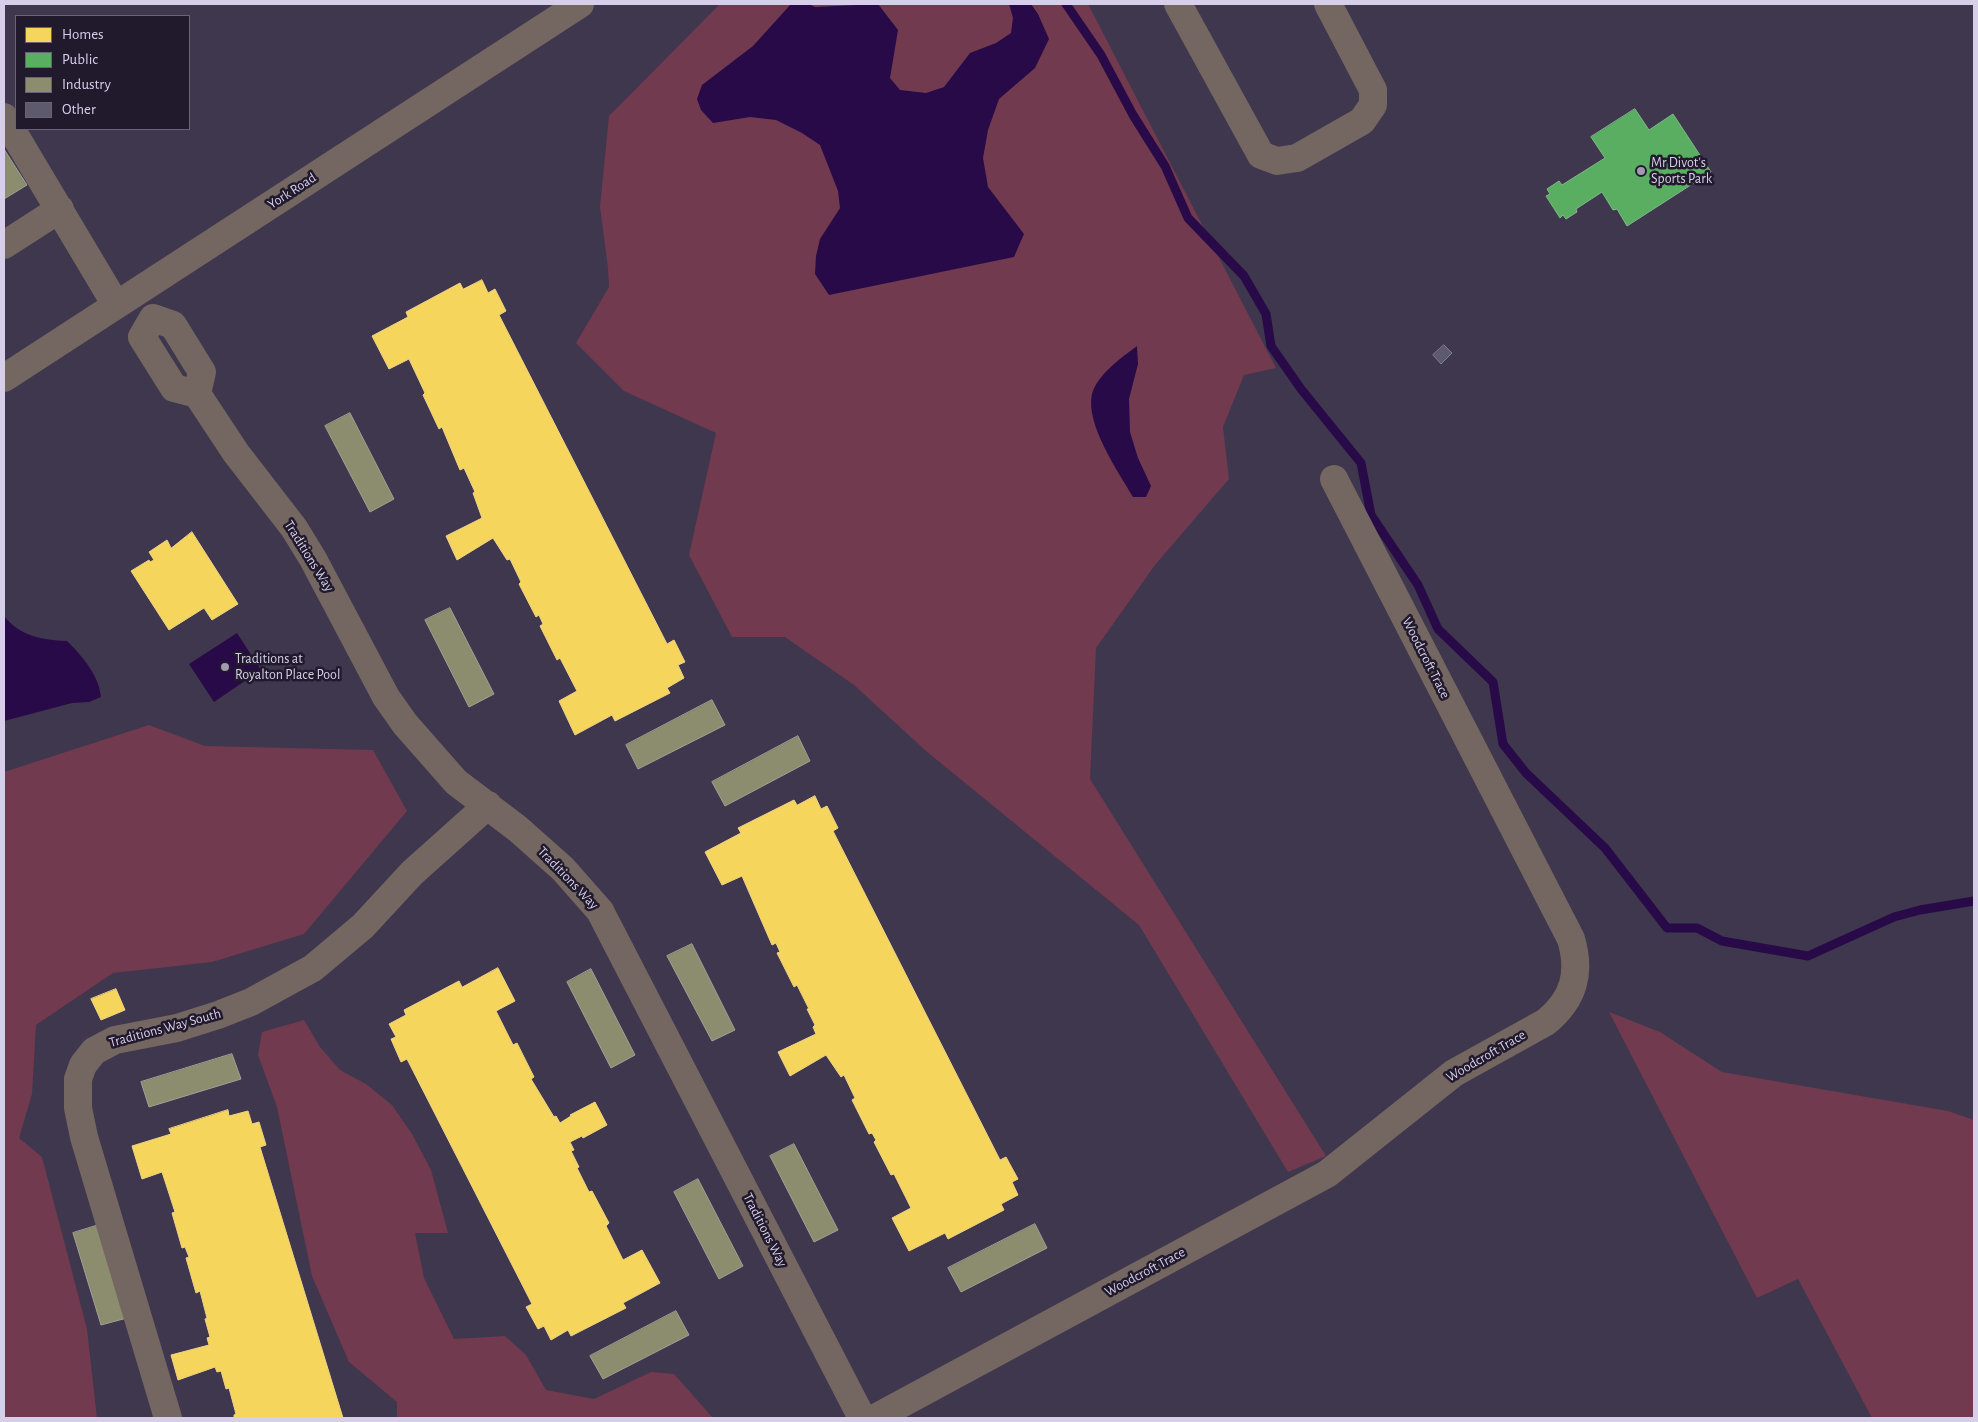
<!DOCTYPE html>
<html>
<head>
<meta charset="utf-8">
<style>
  body { margin:0 }
  #map { position:relative; width:1978px; height:1422px; overflow:hidden; background:#3f374d; font-family:"Alegreya Sans",sans-serif }
  canvas { display:block }
  .frame { position:absolute; inset:0; border:5px solid #d7cee9; pointer-events:none }
  .legend { position:absolute; left:15px; top:15px; width:175px; height:115px; box-sizing:border-box; background:#211a2d; border:1px solid #6a6278; margin:0; padding:6px 9px; list-style:none; font-size:15px; color:#d7cee9 }
  .legend li { display:flex; align-items:center; gap:10px; height:25px }
  .legend b { width:25px; border:1px solid #6a6278 }
</style>
</head>
<body>
<div id="map">
<canvas width="1978" height="1422"></canvas>
<div class="frame"></div>
<ul class="legend">
<li><b style="height:14px;background:#f6d55c"></b>Homes</li>
<li><b style="height:14px;background:#5aae61"></b>Public</li>
<li><b style="height:14px;background:#8c8c6e"></b>Industry</li>
<li><b style="height:14px;background:#5d5a6d"></b>Other</li>
</ul>
</div>
<script>
const c = document.querySelector('canvas').getContext('2d');
c.lineJoin = 'round';
function fillPath(path, color) { c.fillStyle = color; c.fill(path, 'evenodd'); }
function stroke(path, color, width, dash) { c.strokeStyle = color; c.lineWidth = width; c.lineCap = dash ? 'butt' : 'round'; c.setLineDash(dash || []); c.stroke(path); }
function write(font, color, halo, rows, align = 'center') {
  c.font = font + ' "Alegreya Sans",sans-serif'; c.lineWidth = 5; c.setLineDash([]); c.textBaseline = 'middle'; c.strokeStyle = halo; c.fillStyle = color; for (const [text, x, y, turn = 0] of rows) {
    c.save(); c.translate(x, y); c.rotate((+turn || 0) * Math.PI / 180); c.textAlign = isNaN(turn) ? turn : align; if (halo) c.strokeText(text, 0, 0); c.fillText(text, 0, 0); c.restore();
  }
}
fillPath(new Path2D(`
  M720,4h368l188,364 -32,7 -21,52 6,52 -74,86 -59,83 -6,131 236,377 -38,16 -149,-247 -213,-174 -72,-66 -69,-48h-53l-43,-82 27,-122 -92,-42 -48,-48 33,-56 -1,-19 -8,-61 9,-91z
  M149,725l56,21 168,4 34,61 -103,123 -92,28 -99,11 -77,52 -4,69 -13,44 23,19 45,172 10,89h-93v-646z
  M1609,1012l51,20 62,40 226,39 26,9v298h-102l-74,-139 -41,19z
  M304,1020l16,27 20,23 26,14 26,21 20,29 19,36 17,63h-33l9,45 30,61 51,-3 21,19 20,35 48,9 57,-27 23,2 39,44h-316v-16l-48,-40 -37,-86 -35,-169 -19,-52 4,-23z`), '#713a4e');
fillPath(new Path2D(`
  M791,4h18l6,3 63,-3 20,26 -8,48 10,12 26,3 18,-6 26,-34 26,-10 15,-10 2,-15 -4,-14h22l7,10 11,25 -14,29 -36,31 -11,31 -5,28 5,29 36,47 -10,23 -185,38 -14,-21 1,-18 4,-17 20,-31 -2,-17 -18,-46 -18,-12 -26,-13 -26,-3 -37,6 -12,-13 -4,-11 5,-14 51,-39z
  M1137,346l1,18 -9,35 1,33 8,26 13,28 -5,11h-13c-15,-26 -48,-73 -41,-103 5,-19 30,-37 45,-48z
  M4,616c16,20 38,24 63,25 15,15 32,34 34,56l-12,5 -17,1 -68,18z
  M237,633l24,37 -47,32 -25,-38z`), '#290a48');
const homes = new Path2D(`
  M482,280l6,13 7,-4 11,22 -7,4 168,329 7,-4 11,22 -7,3 6,13 -17,10 3,5 -55,28 -3,-6 -37,20 -16,-34 18,-10 -17,-33 -3,2 -17,-34 3,-2 -4,-9 -3,2 -17,-33 2,-2 -11,-23 -3,1 -14,-22 -36,22 -11,-24 36,-18 -9,-25 2,-1 -11,-24 -4,2 -18,-43 -3,2 -16,-34 2,-2 -16,-34 -20,10 -17,-33 36,-19 -2,-5 54,-29 3,6z
  M192,532l46,72 -26,16 -8,-12 -35,22 -38,-59 18,-11 1,2 4,-2 -5,-8 18,-12 4,8z
  M815,796l6,13 6,-3 11,22 -5,3 167,329 6,-3 12,22 -6,3 6,13 -17,9 3,6 -56,29 -3,-6 -36,18 -17,-33 19,-10 -17,-34 -3,1 -17,-33 2,-2 -4,-7 -3,1 -17,-34 3,-2 -11,-23 -3,2 -15,-22 -36,21 -12,-24 38,-18 -3,-7 2,-2 -8,-16h2l-12,-24 -3,2 -17,-34 3,-1 -4,-9 -4,2 -30,-69 -20,9 -17,-33 36,-19 -3,-5 56,-28 3,5z
  M498,968l17,33 -19,10 17,34 4,-2 17,34 -3,2 23,38 2,-1 4,7 11,-7 -1,-1 25,-13 12,23 -24,13 -1,-2 -12,6 4,8 -3,1 8,16 -2,1 12,24 3,-1 17,32 -3,3 17,34 19,-10 18,33 -37,20 3,5 -55,28 -3,-6 -17,10 -7,-14 -6,3 -12,-22 6,-3 -125,-245 -6,3 -10,-23 5,-2 -7,-13 17,-9 -2,-5 55,-29 3,6z
  M116,989l9,21 -24,10 -10,-21z
  M228,1110l1,6 19,-5 4,13 7,-2 7,23 -6,2 83,271h-109v-3l2,-1 -7,-26 -3,1 -5,-18 -4,1 -2,-5 -37,13 -7,-25 38,-10 -2,-7 3,-1 -5,-18 2,-1 -7,-27 -4,2 -10,-35 3,-1 -4,-10 -3,1 -10,-35 3,-1 -13,-40 -20,7 -10,-33 39,-12 -2,-5z`);
fillPath(homes, '#f6d55c');
stroke(homes, '#edd386', 1);
const public = new Path2D(`
  M1635,109l14,21 24,-16 38,58 -84,54 -10,-17 -4,1 -11,-18 -26,17 1,3 -11,7 -3,-4 -3,3 -14,-22 4,-2 -3,-5 12,-8 3,4 43,-27 -14,-21z`);
fillPath(public, '#5aae61');
stroke(public, '#80b88a', 1);
const industry = new Path2D(`
  M4,149l23,36 -23,14z
  M350,413l44,86 -24,13 -45,-86z
  M450,608l44,86 -25,13 -44,-87z
  M712,700l13,25 -87,44 -12,-24z
  M798,736l12,25 -85,45 -13,-24z
  M692,944l43,86 -23,11 -45,-85z
  M591,969l44,86 -24,13 -44,-86z
  M232,1054l9,25 -92,28 -8,-25z
  M794,1144l44,86 -24,12 -44,-86z
  M698,1179l45,87 -24,13 -45,-87z
  M1035,1224l12,24 -86,44 -13,-24z
  M99,1225l28,93 -26,7 -28,-92z
  M676,1311l13,24 -86,44 -13,-23z`);
fillPath(industry, '#8c8c6e');
stroke(industry, '#a2a093', 1);
stroke(new Path2D(`
  M1066,4l35,51 32,60 32,51 23,52 56,58 22,38 5,32 30,43 60,74 10,52 47,70 20,44 55,53 10,62 23,29 79,75 62,80h30l25,13 86,15 86,-39 26,-7 54,-9`), '#290a48', 9);
const building = new Path2D(`
  M1444,345l8,8 -11,11 -8,-9z`);
fillPath(building, '#5d5a6d');
stroke(building, '#7f7d91', 1);
stroke(new Path2D(`
  M1178,4l83,151 16,6 20,-3 65,-37 11,-16v-15l-45,-86
  M4,117l112,188
  M4,245l56,-36
  M4,378l576,-374
  M197,394l5,-22 -29,-47 -20,-7 -11,19 32,51 23,6 39,59 58,75 19,31 73,138 19,27 51,58 62,47 45,40 37,42 262,507
  M168,1418l-84,-281 -6,-29v-29l5,-14 11,-14 21,-11 62,-12 41,-13 33,-13 62,-34 50,-42 49,-53 76,-68
  M875,1418l452,-244 127,-101 92,-51c28,-23 35,-49 25,-83l-237,-460`), '#746660', 28);
for (const [x, y, r, color] of [
  [1641,171,5,"#a299b2"],
  [225,667,5,"#a299b2"]
]) { const dot = new Path2D(); dot.arc(x, y, r, 0, 2 * Math.PI); c.fillStyle = color; c.fill(dot); stroke(dot, '#211a2d', 2); }
write('14px', '#d7cee9', '#211a2d', [
  ["Mr Divot's",1651,163],
  ["Sports Park",1651,179],
  ["Traditions at",235,659],
  ["Royalton Place Pool",235,675]
], 'left');
write('14px', '#d7cee9', '#211a2d', [
  ["York Road",292,191,-33],
  ["Traditions Way",309,556,58],
  ["Woodcroft Trace",1426,658,63],
  ["Traditions Way",568,878,46],
  ["Traditions Way South",165,1028,-15],
  ["Woodcroft Trace",1486,1056,-30],
  ["Traditions Way",765,1230,63],
  ["Woodcroft Trace",1145,1272,-28]
]);
</script>
</body>
</html>
